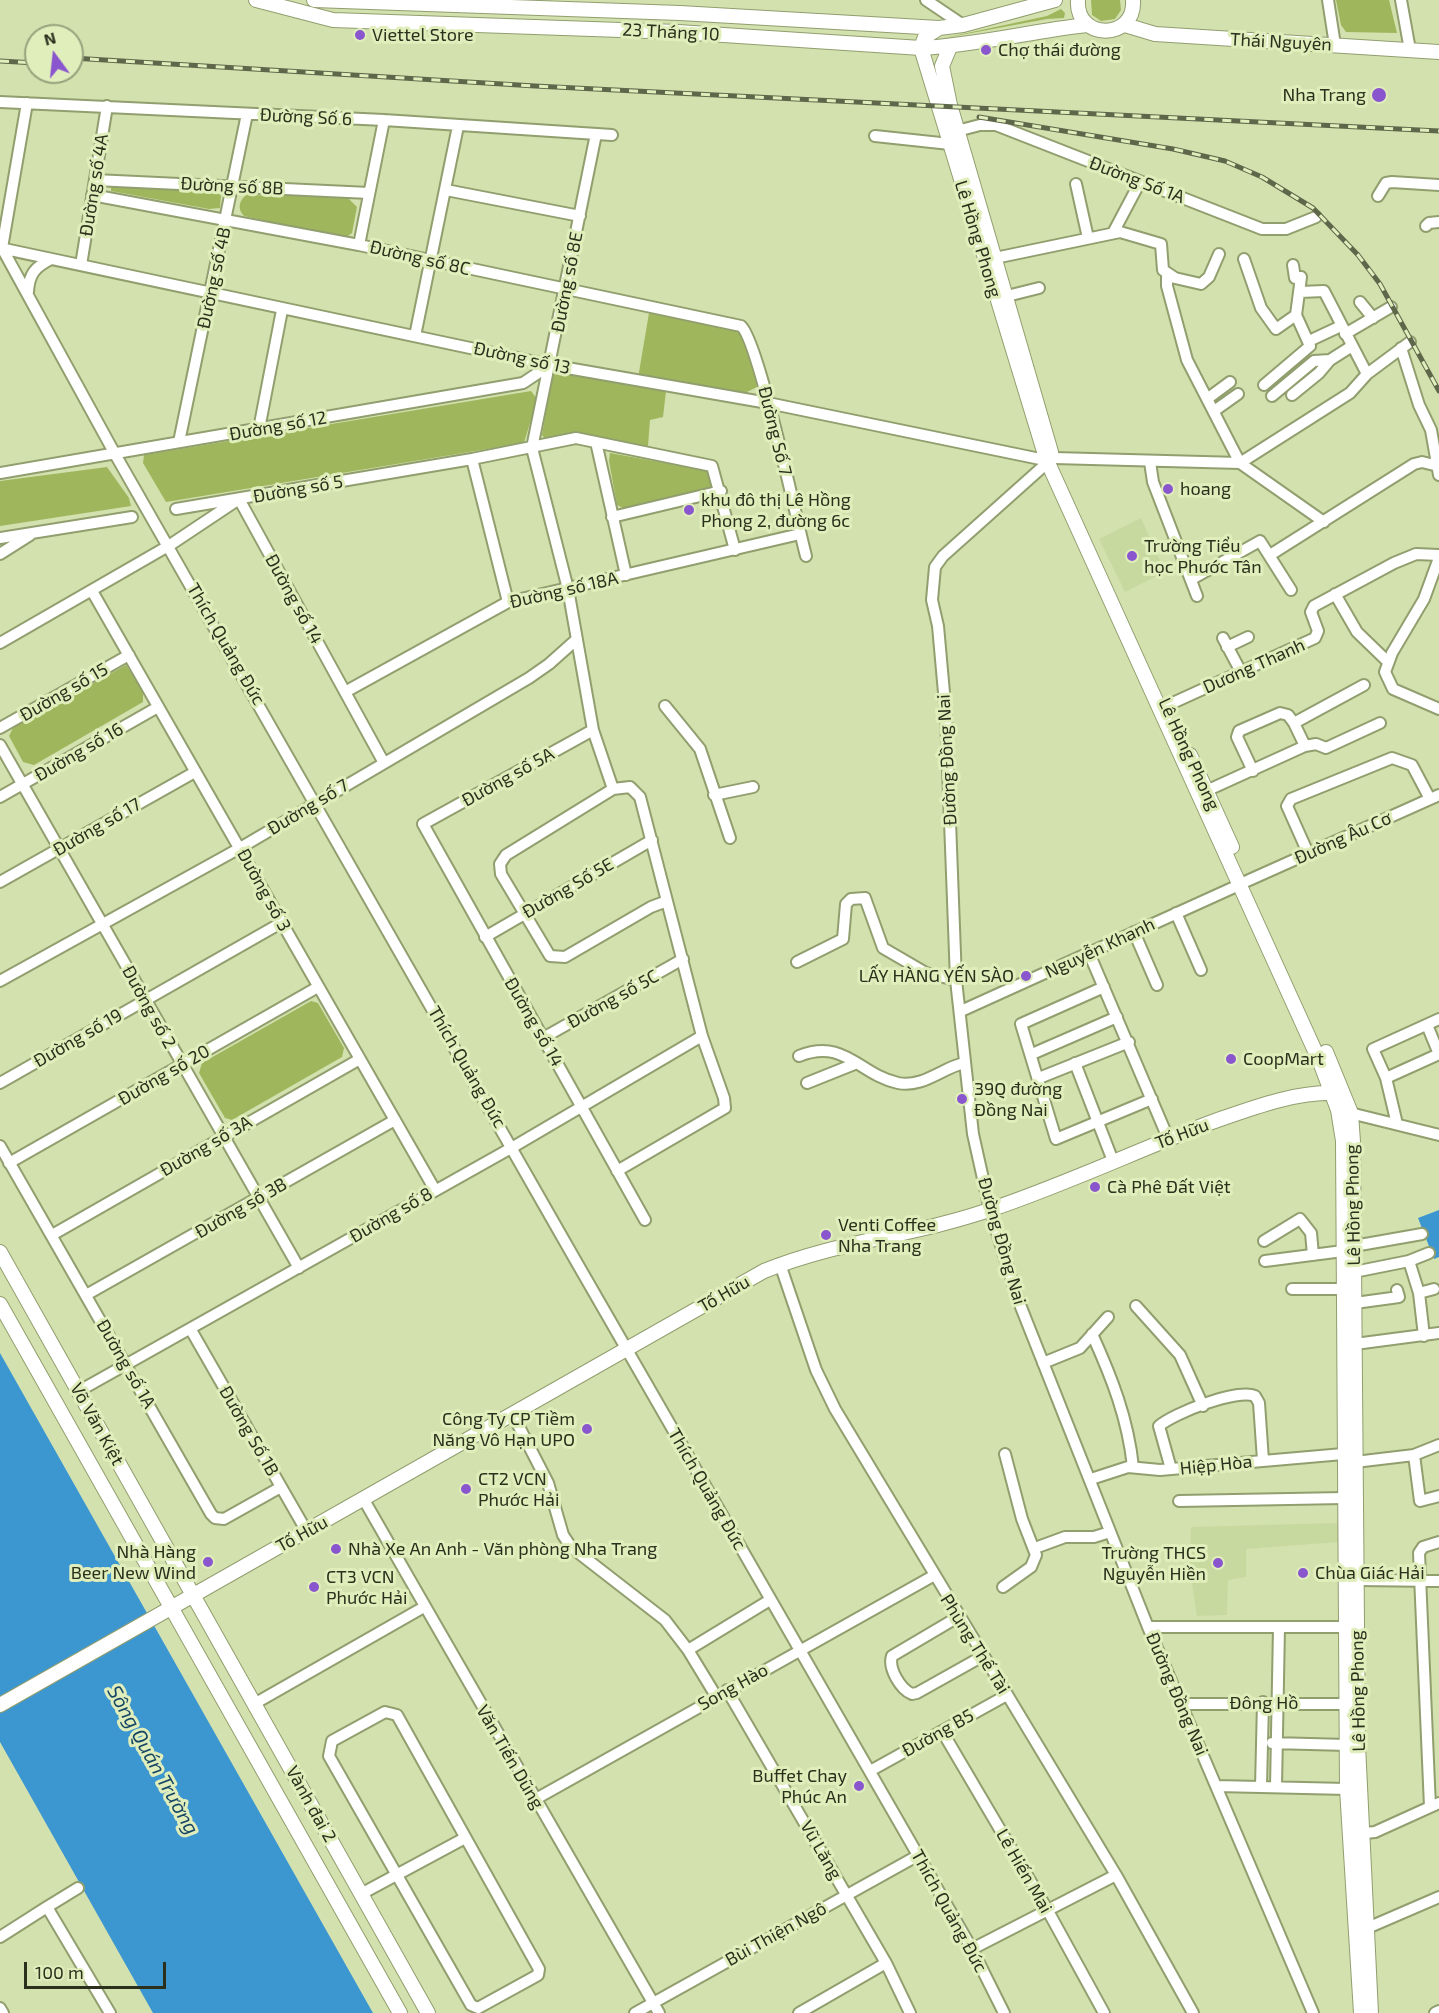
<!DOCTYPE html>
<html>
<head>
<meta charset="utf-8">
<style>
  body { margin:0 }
  #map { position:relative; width:1439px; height:2013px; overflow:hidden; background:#d3e1af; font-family:"Exo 2",sans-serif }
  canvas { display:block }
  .north { position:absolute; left:24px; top:24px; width:60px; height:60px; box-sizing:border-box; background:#e0eebc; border:2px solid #97a27c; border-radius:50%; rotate:345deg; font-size:16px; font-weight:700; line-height:24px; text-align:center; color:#2a301c }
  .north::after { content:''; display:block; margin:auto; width:21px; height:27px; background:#8a56ce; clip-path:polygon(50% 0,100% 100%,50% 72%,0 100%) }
  .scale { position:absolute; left:24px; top:1962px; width:142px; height:27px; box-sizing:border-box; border:3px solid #2a301c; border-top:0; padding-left:8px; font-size:18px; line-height:21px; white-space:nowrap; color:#2a301c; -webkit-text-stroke:4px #e0eebc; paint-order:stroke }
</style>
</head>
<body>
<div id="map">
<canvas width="1439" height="2013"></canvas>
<div class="north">N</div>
<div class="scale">100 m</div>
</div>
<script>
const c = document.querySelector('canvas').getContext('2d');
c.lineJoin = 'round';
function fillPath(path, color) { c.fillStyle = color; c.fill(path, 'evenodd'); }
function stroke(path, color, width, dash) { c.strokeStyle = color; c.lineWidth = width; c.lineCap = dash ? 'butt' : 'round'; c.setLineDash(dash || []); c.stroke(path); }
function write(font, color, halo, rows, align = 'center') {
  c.font = font + ' "Exo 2",sans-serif'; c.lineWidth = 6; c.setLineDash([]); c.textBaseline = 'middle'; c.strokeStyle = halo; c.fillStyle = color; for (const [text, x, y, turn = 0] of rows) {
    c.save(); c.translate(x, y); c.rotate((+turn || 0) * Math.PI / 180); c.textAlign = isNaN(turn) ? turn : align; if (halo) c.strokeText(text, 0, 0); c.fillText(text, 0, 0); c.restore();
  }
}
fillPath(new Path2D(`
  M1141,518l24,54 -40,20 -26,-53z
  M1337,1523l2,19 -93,7v28l-18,3 -1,35 -30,1 -5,-33 -3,-1 2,-55z`), '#c8d99f');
fillPath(new Path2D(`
  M1091,0h29l1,10 -6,9 -14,2 -9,-6z
  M1336,0h53l8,33 -51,-1 -5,-7z
  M1061,9l4,4 -1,5 -17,1 -108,20 108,-23z
  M117,183l99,9 5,3 -1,13 -11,1 -98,-18v-6z
  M246,195l101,2 10,10 -5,26 -7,5 -101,-22c-7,-7 -5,-15 2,-21z
  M649,313l85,17 12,7 11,50 -16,8 -103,-17z
  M556,370l110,21 -3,26 -13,3 -2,26 -68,-11 -34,5 -4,-5 10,-56z
  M531,391l6,8 -13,44 -358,59 -23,-39 1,-8z
  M610,453l99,18 4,15 -4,3 -82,21 -10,-5 -8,-44z
  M107,467l22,31 2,8 -131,20v-45z
  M126,665l17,26v11l-109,63 -11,-3 -14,-26 4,-8z
  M311,1001l7,2 26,45 -2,9 -110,63 -7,-2 -26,-45 3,-10z`), '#a0b65d');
fillPath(new Path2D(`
  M1439,1210v47l-5,2 -16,-41z
  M0,1353l373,660h-220l-153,-271z`), '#3c97d1');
const minor = new Path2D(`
  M926,0l37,25
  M1328,0l7,45
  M1401,0l9,50
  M0,102l384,18 228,15
  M27,103l-25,145 113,206 462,809 395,686 32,64
  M953,132l27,-7h16l266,104h24l30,-12
  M596,134l-64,314 36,141 25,141 20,59
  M875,136l75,8
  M95,180l274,13
  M1076,184l12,54
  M446,190l134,26
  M92,195l267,50 382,81c17,13 56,196 65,230
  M1378,196l8,-13 6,-1 47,3
  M1426,226l3,-3 10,-1
  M1113,233l27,-51
  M359,245l25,-125
  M0,248l550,117 218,38 277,57
  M995,258l125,-26 41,12 2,26 12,8 26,6 8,-7 10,-23
  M1244,259l17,49 15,21 20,-14 5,-38 -6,1 -2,-13
  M81,265l26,-159
  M1167,274v12l20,74 53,103 84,59
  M28,292c1,-18 7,-25 23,-33
  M1300,292l24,-1 43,83
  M1007,296l32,-8
  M1360,302l13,16
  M1345,334l46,-27
  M415,336l43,-210
  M1309,341l32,-15
  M1401,348l18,57 12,25 8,45
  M1264,385l46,-39 -14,-31
  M1292,395l27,-22 11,-13
  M1272,396l42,-35 16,-1 22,-14
  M1207,399l23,-17
  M1214,411l24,-17
  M259,429l23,-119
  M179,442l68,-328
  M596,442l30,133
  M1054,458l186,5 110,-70 17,-19 43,-32
  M472,459l36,143
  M1150,462l3,20 44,114
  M1047,463l-104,93 -8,11 -3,33 6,26 8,89 10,265 17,154 17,76 27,87 131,330 165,386
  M0,473l523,-90 27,-18
  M239,499l145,264
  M176,509l296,-50 104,-21 136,28 23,84
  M612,517l109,-26
  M0,538l132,-21
  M0,554l30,-19
  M1270,555l144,-91 8,-2 16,4
  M1439,558l-15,41 -32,54 -7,19 8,17 46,20
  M1192,579l68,-38 31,49
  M92,591l343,599
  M1335,594l22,38 30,29
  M1223,638l18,34
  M0,643l170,-98 66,-44
  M1227,647l21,-10
  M345,692l163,-90 292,-68
  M665,706l35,43 30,89
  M1166,706l149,-68 3,-7 -7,-19 3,-6 80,-43 22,-9 23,1
  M1294,723l11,23
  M0,728l129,-73
  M593,730l-170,94 222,396
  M0,745l299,523
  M1253,771l-16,-34 2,-6 41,-18 8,2 6,8 70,-38
  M1206,791l99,-45 11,-2 10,4 54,-25
  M714,795l39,-8
  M0,797l158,-90
  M1308,853l-21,-47 4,-7 101,-41 20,7 18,34
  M1247,881l192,-86
  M0,882l195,-110
  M1176,913l25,57
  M1134,932l23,53
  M485,937l167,-97
  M1089,953l79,185
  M797,962l46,-23 3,-35 5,-5 14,-1 18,50 43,25 30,7
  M0,981l240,-133 289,-170 20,-14 28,-25
  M1104,987l-83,37 35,115 96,-40
  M961,1011l278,-126
  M1427,1025l12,29
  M543,1038l140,-79
  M1032,1054l85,-37
  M799,1056c46,-18 59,18 99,27 25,5 44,-15 66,-20
  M1075,1063l38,98
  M1039,1078l90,-36
  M1386,1078l53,-24
  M0,1083l281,-160
  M807,1083l50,-20
  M1346,1112l93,23
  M1397,1124l-11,-46 -13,-29 66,-30
  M0,1146l211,368 4,4 9,1 57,-32
  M9,1163l309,-176
  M617,1171l108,-63 -1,-10 -22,-62 -62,-239 -10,-10 -17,2 -107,66 -6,9 1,10 49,82 15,1 86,-50 16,-6
  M52,1235l308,-176
  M1264,1241l36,-22 11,14 2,22
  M1354,1246l68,-12
  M1265,1261l78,-10
  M1409,1261l10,32 5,43
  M780,1264l36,106 19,39 281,466 77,138
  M1354,1272l55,-11 20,-8
  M1292,1289h51
  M1419,1293l15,-4
  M86,1295l309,-175
  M1355,1303l44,-6 -2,-7
  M1136,1306l44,49 23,51
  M191,1330l116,202
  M1092,1334c20,44 36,85 41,133
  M1355,1344l84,-11
  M1043,1363l37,-15 28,-31
  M79,1391l434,-244 189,-111
  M513,1415l35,68 15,52 8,12 94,73 23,30 28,46
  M1414,1455l6,46 19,-5
  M1355,1462l59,-7 25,-10
  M1171,1469l-12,-43c15,-13 79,-38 96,-30l4,7 4,57
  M1091,1479l37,-12 32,3 183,-16
  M364,1500l295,513
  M1179,1501l165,-3
  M1035,1548l30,-11h29l16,-5
  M1357,1580l82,1
  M1003,1587l28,-20 5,-12 -14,-36 -17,-65
  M958,1617l-66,39c-4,12 8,33 20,38l5,-1 66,-37
  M1148,1627h198
  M688,1650l82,-50
  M727,1690l159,273 24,50
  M254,1704l170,-97
  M1181,1704h166
  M385,1712l12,3 142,254 -1,6 -60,33 -7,-3 -142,-249 3,-15z
  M942,1731l106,180 56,102
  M1272,1743l75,2
  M870,1771l137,-76
  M1217,1786l130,3
  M1261,1787l2,-85
  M1276,1787l3,-160
  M534,1800l399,-224
  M1430,1807l-11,-254 4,-6 16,-5
  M1356,1834l19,-2 64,-29
  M78,1888l-31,19 63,106
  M361,1894l104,-56
  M1365,1929l74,-32
  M0,1937l47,-30
  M972,1949l144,-74
  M0,2008l3,5
  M635,2013l282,-157
  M799,2013l87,-50
  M1435,2013l4,-2`);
const major = new Path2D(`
  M256,0l77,20 345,12 243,16c56,-3 111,-17 166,-23
  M314,0l366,13 259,15 24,-3 92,-25
  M1078,0c-3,41 58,41 55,0
  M1125,25l30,9 284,18
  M939,28l-14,9 -4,11 125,410
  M950,47l-8,19 8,39 101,347
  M1052,456l-5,1 -1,5 3,3 271,597 18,48 5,31 4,648 14,224
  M1190,755l42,92
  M1326,1052l25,61 2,29 5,603 13,268
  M0,1252l428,761
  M0,1304l400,709
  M0,1705l764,-434c73,-30 154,-36 228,-62 74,-25 146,-59 220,-87 40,-14 84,-31 127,-29`);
stroke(minor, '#919e6e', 14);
stroke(major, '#919e6e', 16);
stroke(minor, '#fff', 10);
stroke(major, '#fff', 14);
const rail = new Path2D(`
  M72,58l463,28 904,45
  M0,61l36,2
  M979,117l194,32 52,12 37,16 51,31 45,47 22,29 59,107`);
stroke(rail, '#5f674a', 5);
stroke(rail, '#e0eebc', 3, [9]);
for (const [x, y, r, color] of [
  [360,35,6,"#8a56ce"],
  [986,50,6,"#8a56ce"],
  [1379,95,8,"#8a56ce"],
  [1168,489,6,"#8a56ce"],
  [689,510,6,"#8a56ce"],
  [1132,556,6,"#8a56ce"],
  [1026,976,6,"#8a56ce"],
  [1231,1059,6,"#8a56ce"],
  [962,1099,6,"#8a56ce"],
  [1095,1187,6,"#8a56ce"],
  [826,1235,6,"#8a56ce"],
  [587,1429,6,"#8a56ce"],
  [466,1489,6,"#8a56ce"],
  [336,1549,6,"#8a56ce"],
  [208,1562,6,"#8a56ce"],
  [1218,1563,6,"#8a56ce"],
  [1303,1573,6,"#8a56ce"],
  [314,1587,6,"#8a56ce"],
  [859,1786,6,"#8a56ce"]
]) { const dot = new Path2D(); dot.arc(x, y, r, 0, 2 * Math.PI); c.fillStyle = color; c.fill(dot); stroke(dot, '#e0eebc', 2); }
write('18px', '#2a301c', '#e0eebc', [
  ["23 Tháng 10",671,32,3],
  ["Thái Nguyên",1281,42,3],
  ["Đường Số 6",306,117,3],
  ["Đường Số 1A",1137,180,21],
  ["Đường số 4A",94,185,-81],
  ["Đường số 8B",232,186,3],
  ["Lê Hồng Phong",978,239,73],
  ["Đường số 8C",420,258,13],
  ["Đường số 4B",214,278,-78],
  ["Đường số 8E",567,282,-79],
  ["Đường số 13",522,358,12],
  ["Đường số 12",278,426,-10],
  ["Đường Số 7",775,431,76],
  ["Đường số 5",298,489,-10],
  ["Đường số 18A",564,590,-13],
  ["Đường số 14",294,599,61],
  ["Thích Quảng Đức",226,644,60],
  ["Dương Thanh",1254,666,-24],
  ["Đường số 15",64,692,-30],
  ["Đường số 16",79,752,-30],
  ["Lê Hồng Phong",1189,754,65],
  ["Đường Đồng Nai",947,760,-93],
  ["Đường số 5A",508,777,-29],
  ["Đường số 7",308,807,-31],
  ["Đường số 17",97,827,-30],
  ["Đường Âu Cơ",1343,838,-24],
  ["Đường Số 5E",568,888,-30],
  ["Đường số 3",264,890,61],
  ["Nguyễn Khanh",1100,948,-25],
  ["Đường số 5C",613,999,-29],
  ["Đường số 2",149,1007,61],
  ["Đường số 14",534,1022,60],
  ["Đường số 19",78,1038,-30],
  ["Thích Quảng Đức",467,1067,60],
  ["Đường số 20",164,1075,-30],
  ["Tố Hữu",1182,1134,-21],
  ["Đường số 3A",206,1146,-30],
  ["Lê Hồng Phong",1353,1205,-91],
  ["Đường số 3B",241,1208,-30],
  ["Đường số 8",391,1215,-30],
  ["Đường Đồng Nai",1002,1241,74],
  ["Tố Hữu",724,1294,-30],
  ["Đường số 1A",126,1364,60],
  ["Võ Văn Kiệt",97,1424,61],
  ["Đường Số 1B",249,1431,60],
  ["Hiệp Hòa",1216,1465,-6],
  ["Thích Quảng Đức",707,1489,60],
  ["Tố Hữu",302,1534,-29],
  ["Phùng Thế Tài",975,1644,58],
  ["Song Hào",733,1687,-29],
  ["Lê Hồng Phong",1358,1691,-91],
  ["Đường Đồng Nai",1177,1694,67],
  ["Đông Hồ",1264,1703],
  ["Đường B5",938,1733,-29],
  ["Văn Tiến Dũng",510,1757,60],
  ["Vành đai 2",311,1804,61],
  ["Vũ Lăng",821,1850,60],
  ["Lê Hiến Mai",1024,1871,60],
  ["Thích Quảng Đức",949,1911,61],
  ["Bùi Thiện Ngô",776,1934,-29]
]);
write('18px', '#2a301c', '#e0eebc', [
  ["Viettel Store",372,35],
  ["Chợ thái đường",998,50],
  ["Nha Trang",1366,95,"right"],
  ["hoang",1180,489],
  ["khu đô thị Lê Hồng",701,500],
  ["Phong 2, đường 6c",701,521],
  ["Trường Tiểu",1144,546],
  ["học Phước Tân",1144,567],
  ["LẤY HÀNG YẾN SÀO",1014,976,"right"],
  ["CoopMart",1243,1059],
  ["39Q đường",974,1089],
  ["Đồng Nai",974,1110],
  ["Cà Phê Đất Việt",1107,1187],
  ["Venti Coffee",838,1225],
  ["Nha Trang",838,1246],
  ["Công Ty CP Tiềm",575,1419,"right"],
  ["Năng Vô Hạn UPO",575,1440,"right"],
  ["CT2 VCN",478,1479],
  ["Phước Hải",478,1500],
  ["Nhà Xe An Anh - Văn phòng Nha Trang",348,1549],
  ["Nhà Hàng",196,1552,"right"],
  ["Beer New Wind",196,1573,"right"],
  ["Trường THCS",1206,1553,"right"],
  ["Nguyễn Hiền",1206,1574,"right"],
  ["Chùa Giác Hải",1315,1573],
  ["CT3 VCN",326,1577],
  ["Phước Hải",326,1598],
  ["Buffet Chay",847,1776,"right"],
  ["Phúc An",847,1797,"right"]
], 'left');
write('italic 20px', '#164665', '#e0eebc', [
  ["Sông Quán Trường",153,1760,61]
]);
</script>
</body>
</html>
